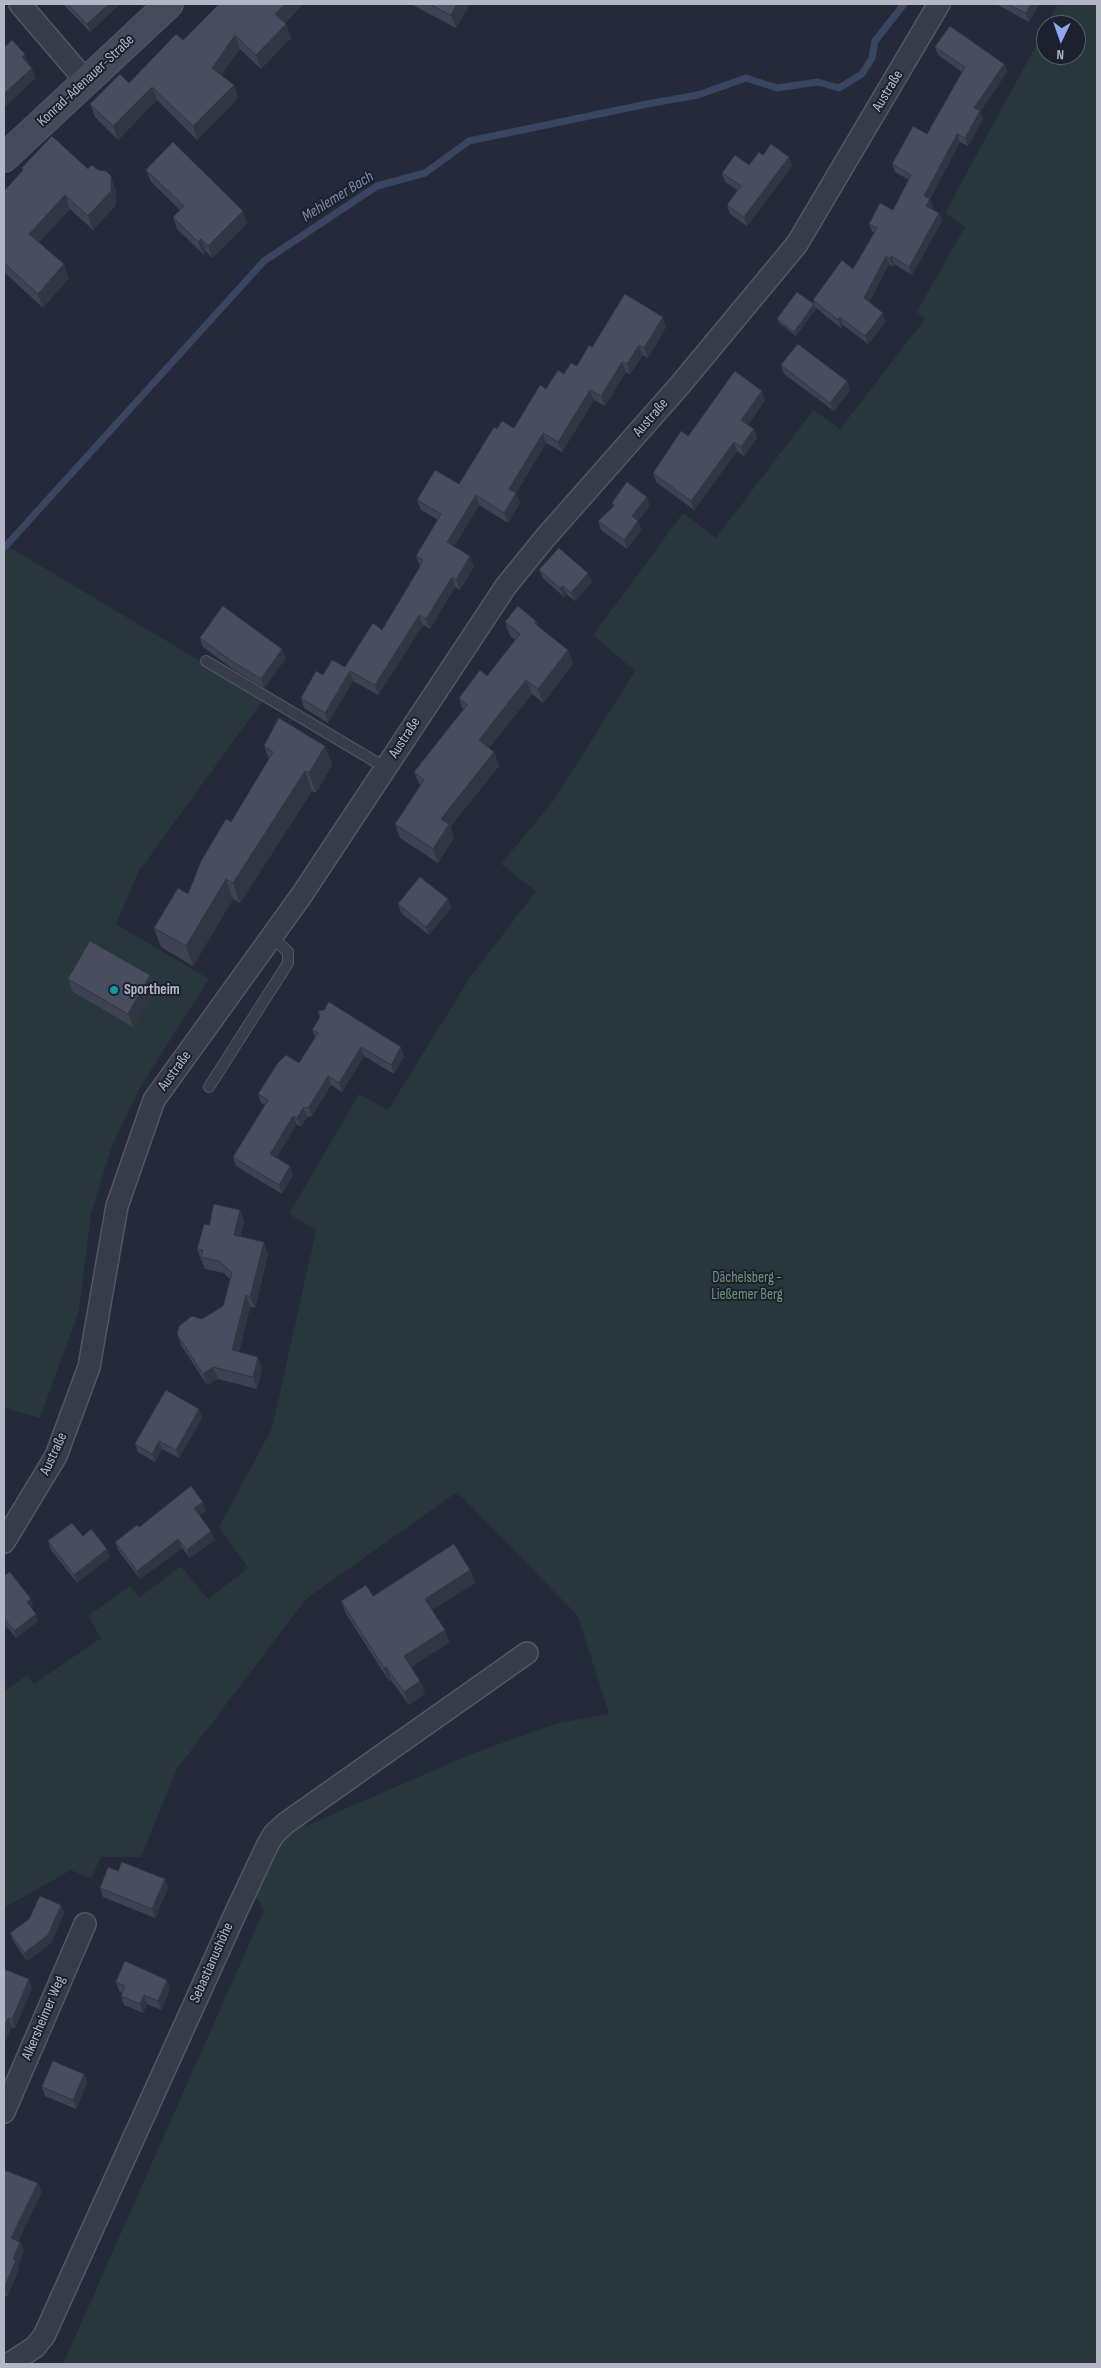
<!DOCTYPE html>
<html>
<head>
<meta charset="utf-8">
<style>
  body { margin:0 }
  #map { position:relative; width:1101px; height:2368px; overflow:hidden; background:#242a39; font-family:"Sofia Sans Condensed",sans-serif }
  canvas { display:block }
  .frame { position:absolute; inset:0; border:5px solid #b3b7c5; pointer-events:none }
  .north { position:absolute; left:1036px; top:15px; width:50px; height:50px; box-sizing:border-box; background:#1d212e; border:1px solid #595d6a; border-radius:50%; rotate:183deg; font-size:14px; font-weight:700; line-height:20px; text-align:center; color:#b3b7c5 }
  .north::after { content:''; display:block; margin:auto; width:18px; height:22px; background:#8ea6ef; clip-path:polygon(50% 0,100% 100%,50% 72%,0 100%) }
</style>
</head>
<body>
<div id="map">
<canvas width="1101" height="2368"></canvas>
<div class="frame"></div>
<div class="north">N</div>
</div>
<script>
const c = document.querySelector('canvas').getContext('2d');
c.lineJoin = 'round';
function fillPath(path, color) { c.fillStyle = color; c.fill(path, 'evenodd'); }
function stroke(path, color, width, dash) { c.strokeStyle = color; c.lineWidth = width; c.lineCap = dash ? 'butt' : 'round'; c.setLineDash(dash || []); c.stroke(path); }
function write(font, color, halo, rows, align = 'center') {
  c.font = font + ' "Sofia Sans Condensed",sans-serif'; c.lineWidth = 4; c.setLineDash([]); c.textBaseline = 'middle'; c.strokeStyle = halo; c.fillStyle = color; for (const [text, x, y, turn = 0] of rows) {
    c.save(); c.translate(x, y); c.rotate((+turn || 0) * Math.PI / 180); c.textAlign = isNaN(turn) ? turn : align; if (halo) c.strokeText(text, 0, 0); c.fillText(text, 0, 0); c.restore();
  }
}
fillPath(new Path2D(`
  M1058,4h39v2360h-1034l201,-454 -11,-18 30,-54 16,-15 7,3 165,-72 87,-31 51,-9 -31,-98 -121,-124 -151,107 -129,170 -36,88h-40l-10,22 -20,-9 -67,38v-216l23,-17 7,9 67,-46 -13,-22 42,-30 10,11 41,-31 27,33 40,-31 -29,-41 53,-99 44,-198 -27,-16 70,-120 29,16 81,-131 67,-88 -35,-27 53,-64 81,-129 -42,-36 90,-122 33,25 97,-128 27,19 85,-110 -9,-6 49,-86 -20,-14 101,-186v28h30v-30h-29z
  M4,544l260,155 -125,172 -23,53 93,55 -68,107 -29,60 -21,68 -12,97 -39,107 -36,-10z`), '#27373b');
stroke(new Path2D(`
  M4,548l260,-287 113,-75 48,-13 44,-32 178,-37 51,-9 48,-17 31,10 41,-6 21,6 23,-14 10,-16 3,-17 29,-37`), '#3a4561', 7);
const service = new Path2D(`
  M206,661l180,107
  M209,1087l79,-124v-11l-16,-15`);
const minor = new Path2D(`
  M20,4l65,76
  M4,1542l52,-86 33,-89 28,-161 37,-106 147,-204 205,-310 39,-48 135,-153 117,-141 142,-240
  M4,2112l81,-188
  M9,2364l26,-17 9,-11 192,-424 31,-66 7,-12 12,-11 241,-170`);
const secondary = new Path2D(`
  M4,158l165,-154`);
stroke(service, '#535764', 12);
stroke(minor, '#535764', 24);
stroke(secondary, '#535764', 30);
stroke(service, '#373c49', 10);
stroke(minor, '#373c49', 21);
stroke(secondary, '#464b5c', 28);
fillPath(new Path2D(`
  M63,4h57l-30,28z
  M219,4h84l-18,19 1,1 5,14 -30,31 -21,-20 -19,26 13,10 4,13 -41,42 -40,-40 -39,40 -23,-23 -5,-13 39,-21 54,-43z
  M411,4h59l-14,24z
  M996,4h43l-10,18z
  M935,47l69,17 3,8 -27,40 3,7 -15,27 -8,-4 -30,57 3,8 -1,2 7,4 3,8 -30,54 -18,-11 -1,3 -4,-3 -20,38 17,19 -18,23 -25,-19 -2,3 -25,-20 -20,28 -17,-13 -2,-4 37,-15 -1,-4 40,-31 21,-36 -2,-1 -3,-8 24,-14 16,-30 -14,-8 -3,-8 35,-30 35,-62 -24,-17z
  M763,155l26,2 3,9 -45,60 -17,-12 -3,-9 10,-15 -12,-8 -3,-9 27,-8z
  M22,168l66,1 28,21v15l-23,25 -23,-21 -31,33 30,36 -26,30 -39,-36v-81l19,-20z
  M146,170l101,53 -35,35 -6,-7 -3,3 -26,-25 -4,-12 7,-7 -29,-28z
  M666,327l-18,31 -5,-3 -13,19 -4,-2 -21,34 -11,-6 -32,52 -16,-9 -30,50 4,10 -12,20 -29,-18 -25,41 20,20 -14,24 -5,-3 -25,42 -7,-4 -45,70 -25,-14 -25,42 -24,-15 -3,-10 22,-23 22,-8 37,-37 36,-60 2,-4 -4,-10 22,-36 -17,-10 -4,-10 42,-16 38,-55 17,-1 32,-39 18,-15 13,-8 15,-19z
  M781,365l66,16 3,9 -16,21 -50,-37z
  M765,400l-17,25 6,4 3,9 -13,18 -7,-5 -43,59 -38,-28 -3,-9 35,-37z
  M612,503l38,3 -12,15 3,9 -14,19 -26,-19 -3,-9 15,-14z
  M539,570l53,12 -17,19 -9,-7 -2,3 -21,-19z
  M536,621l2,5 30,24 5,14 -30,39 -11,-9 -43,54 5,4 5,14 -49,61 4,11 -16,25 -38,-25 -5,-14 25,-38 -6,-14 49,-62 -4,-12 28,-22 28,-36 -5,-4 -5,-14z
  M200,638l86,20 -22,30 -31,-19 -30,-22z
  M264,746h61l7,19 -16,28 -4,-2 -72,112 -7,-4 -40,67 -32,-19 -7,-19 34,-34 81,-135z
  M448,899l3,9 -22,27 -28,-22 -3,-9z
  M68,979l87,10 -22,38 -60,-35z
  M312,1030l92,26 -10,18 -30,-18 -22,36 -11,-7 -19,31 -5,1 -6,10 -4,-3 -21,34 14,8 3,9 -11,19 -46,-28 -3,-9 32,-52 -4,-2 -3,-9 41,-31 16,-26z
  M240,1210l4,12 -4,15 28,17 -13,54 -5,-1 -11,45 23,17 -5,20 -39,-10 -11,6 -26,-40 -4,-11 46,-28 7,-27 -6,-6 -19,-4 -8,-20 12,-24z
  M199,1409l3,9 -23,40 -17,-9 -7,13 -17,-10 -3,-8z
  M206,1511l-7,4 12,16 4,9 -25,18 -8,-10 -42,31 -22,-29 -3,-8 24,-15z
  M83,1536l24,13 3,8 -33,26 -26,-33 -3,-9z
  M470,1570l5,13 -43,27 18,32 -39,25 9,14 5,13 -16,11 -18,-25 -2,1 -43,-67 -5,-13 32,-5z
  M4,1576l29,31 -2,1 7,13 -22,17 -9,-11 -3,2z
  M118,1871l50,17 -13,30 -52,-21 -3,-9z
  M61,1905l3,8 -13,30 -24,18 -14,-20 -3,-8z
  M4,1969l28,19 -17,40 -3,-1 -8,17z
  M116,1982l54,7 -9,21 -14,-6 -4,9 -19,-8 -3,-9 1,-3 -3,-2z
  M84,2074l3,9 -11,26 -31,-13 -3,-9z
  M4,2170l34,13 4,9 -24,49 2,1 4,9 -6,14 1,4 -12,28 -3,-2z`), '#3e4253');
fillPath(new Path2D(`
  M109,4h11l-30,28 -3,-8z
  M285,4h18l-23,23 -5,-13z
  M457,4h13l-14,24 -5,-13z
  M1031,4h8l-10,18 -3,-9z
  M286,24l5,14 -30,31 -5,-14z
  M235,35l5,14 -23,32 -5,-13z
  M25,54l4,10 -7,-7z
  M1004,64l3,8 -27,40 3,7 -15,27 -3,-8 9,-30z
  M32,68l4,10 -32,30v-14z
  M234,85l4,13 -41,42 -4,-14z
  M152,87l5,13 -39,40 -5,-14z
  M957,134l3,8 -33,62 -3,-8z
  M789,157l3,9 -45,60 -3,-9z
  M111,176l5,14v15l-23,25 -5,-14z
  M65,195l5,14 -36,39 -5,-14z
  M930,199l3,8 -4,7 -3,-8z
  M243,211l4,12 -35,35 -4,-12z
  M939,213l3,8 -30,54 -3,-8z
  M201,239l5,12 -3,3 -5,-12z
  M886,256l3,8 -22,42 -3,-8z
  M891,256l3,8 -1,3 -3,-8z
  M64,264l5,14 -26,30 -5,-14z
  M814,304l2,5 -20,27 -2,-4z
  M883,313l3,8 -18,23 -3,-8z
  M663,317l3,10 -18,31 -4,-10z
  M840,317l3,8 -2,3 -3,-8z
  M639,345l4,10 -13,19 -3,-10z
  M622,362l4,10 -21,34 -4,-10z
  M847,381l3,9 -16,21 -4,-8z
  M590,390l4,10 -32,52 -4,-10z
  M762,391l3,9 -20,29 -4,-9z
  M754,429l3,9 -13,18 -3,-9z
  M543,433l3,10 -34,56 -3,-10z
  M734,442l3,9 -43,59 -3,-9z
  M516,493l4,10 -12,20 -4,-10z
  M476,495l3,10 -28,47 -4,-10z
  M647,497l3,9 -12,15 3,9 -14,19 -3,-9 8,-24z
  M470,556l4,10 -14,24 -4,-10z
  M588,573l4,9 -17,19 -4,-8z
  M452,577l3,10 -25,42 -4,-10z
  M563,586l3,8 -2,3 -4,-9z
  M419,615l4,10 -45,70 -3,-10z
  M282,649l4,9 -22,30 -3,-9z
  M568,650l5,14 -30,39 -5,-14z
  M350,671l3,10 -25,42 -3,-10z
  M526,680l6,14 -48,60 -5,-14z
  M325,746l7,19 -16,28 -7,-20z
  M494,752l5,14 -49,61 4,11 -16,25 -5,-14 8,-30z
  M305,771l7,20 -72,112 -7,-20z
  M226,879l7,20 -40,67 -7,-20z
  M448,899l3,9 -22,27 -3,-8z
  M150,975l5,14 -22,38 -5,-13z
  M361,1047l3,9 -22,36 -3,-9z
  M401,1047l3,9 -10,18 -3,-9z
  M328,1076l3,9 -19,31 -3,-9z
  M303,1108l4,9 -6,10 -4,-9z
  M293,1116l4,8 -24,39 -3,-9z
  M290,1166l3,9 -11,19 -3,-9z
  M240,1210l4,12 -6,25 -4,-12z
  M264,1242l4,12 -13,54 -5,-11z
  M246,1295l4,12 -13,55 -5,-12z
  M258,1357l4,12 -5,20 -4,-12z
  M213,1367l5,12 -11,6 -4,-11z
  M199,1409l3,9 -23,40 -3,-8z
  M159,1441l3,8 -7,13 -3,-8z
  M203,1502l3,9 -9,6 -3,-9z
  M211,1531l4,9 -25,18 -3,-8z
  M178,1539l4,9 -42,31 -3,-8z
  M107,1549l3,8 -33,26 -3,-8z
  M470,1570l5,13 -45,28 -5,-12z
  M31,1599l2,8 -4,2 -2,-7z
  M36,1614l2,7 -22,17 -2,-7z
  M5,1619l2,8 -3,2v-9z
  M445,1630l5,12 -42,27 -4,-13z
  M386,1667l5,13 -2,1 -5,-13z
  M420,1681l5,13 -16,11 -5,-13z
  M165,1879l3,9 -13,30 -3,-9z
  M61,1905l3,8 -13,30 -24,18 -3,-8z
  M29,1979l3,9 -17,40 -3,-9z
  M167,1980l3,9 -9,21 -3,-9z
  M144,1995l3,9 -4,9 -3,-9z
  M8,2018l4,9 -8,17v-16z
  M84,2074l3,9 -11,26 -3,-9z
  M38,2183l4,9 -27,55 -4,-9z
  M20,2242l4,9 -6,14 1,4 -12,28 -3,-9 9,-29z`), '#323643');
const building = new Path2D(`
  M68,4h41l-22,20z
  M219,4h66l-10,10 11,10 -30,31 -21,-20 -23,33 22,17 -41,41 -41,-39 -39,39 -23,-22 30,-30 9,9 47,-49 7,6z
  M430,4h27l-6,11z
  M1008,4h23l-5,9z
  M950,26l54,38 -30,44 6,3 -15,27 -8,-4 -33,62 6,3 -4,7 13,7 -30,54 -18,-11 -1,3 -4,-3 -22,42 19,15 -18,23 -25,-19 -2,3 -25,-20 29,-40 11,9 24,-41 -8,-4 11,-21 13,7 18,-35 -19,-11 21,-38 14,8 38,-67 -30,-20z
  M12,40l13,14 -3,3 10,11 -28,26v-46z
  M52,136l36,33 4,-4 6,5 8,1 5,5v15l-23,25 -23,-21 -36,39 35,30 -26,30 -34,-31v-72l19,-21 -1,-2z
  M173,142l70,69 -35,35 -7,-7 -3,3 -25,-25 11,-11 -38,-36z
  M771,144l18,13 -45,60 -17,-12 14,-19 -19,-13 13,-18 14,10 10,-13 4,3z
  M797,292l17,12 -20,28 -17,-13z
  M625,294l38,23 -19,31 -5,-3 -12,19 -5,-2 -21,34 -11,-6 -32,52 -15,-9 -34,56 7,4 -12,20 -28,-18 -29,47 23,14 -14,24 -4,-3 -26,42 -7,-4 -44,70 -25,-14 -25,42 -24,-15 15,-27 7,4 9,-15 13,7 28,-44 9,7 36,-60 5,-10 -7,-4 25,-42 -24,-14 18,-30 24,14 35,-57 3,2 5,-8 12,7 26,-43 6,4 12,-19 6,4 7,-11 6,3 12,-21 3,2z
  M798,344l49,37 -17,22 -49,-38z
  M735,371l27,20 -21,29 13,9 -13,18 -7,-5 -43,59 -38,-28 28,-42 7,5z
  M627,482l20,15 -15,19 6,5 -14,19 -26,-19 17,-16 -3,-2z
  M559,548l29,25 -17,20 -8,-7 -3,2 -21,-18z
  M223,606l59,43 -21,30 -31,-19 -30,-22z
  M518,606l18,15 -2,2 34,27 -30,39 -12,-9 -47,60 15,12 -53,67 8,5 -16,25 -38,-25 29,-44 -10,-8 53,-67 -8,-7 21,-28 7,6 33,-42 -15,-12z
  M279,718l46,28 -16,27 -4,-2 -72,112 -7,-4 -40,67 -32,-18 24,-40 10,6 13,-33 25,-42 5,3 42,-70 -9,-6z
  M420,877l28,22 -22,28 -28,-23z
  M90,941l60,34 -22,39 -60,-35z
  M329,1002l72,45 -10,18 -30,-18 -22,36 -11,-7 -19,31 -6,1 -6,10 -4,-2 -23,38 20,12 -11,19 -46,-28 35,-57 -10,-6 19,-30 9,-9 13,8 19,-30 -6,-3 8,-13 -2,-6 6,-1z
  M214,1204l26,6 -6,25 30,7 -14,55 -4,-2 -14,55 26,7 -5,20 -40,-10 -10,7 -26,-40 2,-8 13,-10 10,3 21,-13 9,-33 -13,-12 -18,-4 2,-7 -6,-1 7,-25 5,1z
  M166,1390l33,19 -23,41 -17,-9 -7,13 -17,-10z
  M191,1486l12,16 -9,6 17,23 -24,19 -9,-11 -41,32 -22,-29 22,-17 2,2z
  M72,1523l11,13 8,-7 16,20 -33,26 -26,-34z
  M454,1544l16,26 -45,29 20,31 -41,26 16,25 -16,11 -18,-25 -2,1 -43,-67 25,-16 7,11z
  M10,1572l21,27 -4,3 9,12 -22,17 -9,-12 -1,1v-44z
  M122,1862l43,17 -13,30 -52,-21 8,-21 10,4z
  M40,1896l21,9 -13,30 -24,18 -14,-20 19,-14z
  M125,1961l42,19 -9,21 -14,-6 -4,9 -19,-8 4,-10 -9,-4z
  M4,1969l25,10 -17,40 -4,-1 -4,10z
  M53,2061l31,13 -11,26 -31,-13z
  M4,2170l34,13 -27,55 9,4 -7,17 3,1 -12,28z`);
fillPath(building, '#484d60');
stroke(building, '#323643', 1);
for (const [x, y, r, color] of [
  [114,990,5,"#0f9aa8"]
]) { const dot = new Path2D(); dot.arc(x, y, r, 0, 2 * Math.PI); c.fillStyle = color; c.fill(dot); stroke(dot, '#1d212e', 2); }
write('15px', '#b3b7c5', '#1d212e', [
  ["Konrad-Adenauer-Straße",86,81,-43],
  ["Austraße",888,91,-59],
  ["Austraße",651,418,-49],
  ["Austraße",405,738,-57],
  ["Austraße",175,1071,-54],
  ["Austraße",54,1454,-65],
  ["Sebastianushöhe",212,1963,-66],
  ["Alkersheimer Weg",44,2018,-67]
]);
write('bold 15px', '#b3b7c5', '#1d212e', [
  ["Sportheim",124,990]
], 'left');
write('15px', '#6c947b', '#1d212e', [
  ["Dächelsberg -",747,1278],
  ["Ließemer Berg",747,1295]
]);
write('italic 16px', '#7c8aab', '#1d212e', [
  ["Mehlemer Bach",338,197,-32]
]);
</script>
</body>
</html>
